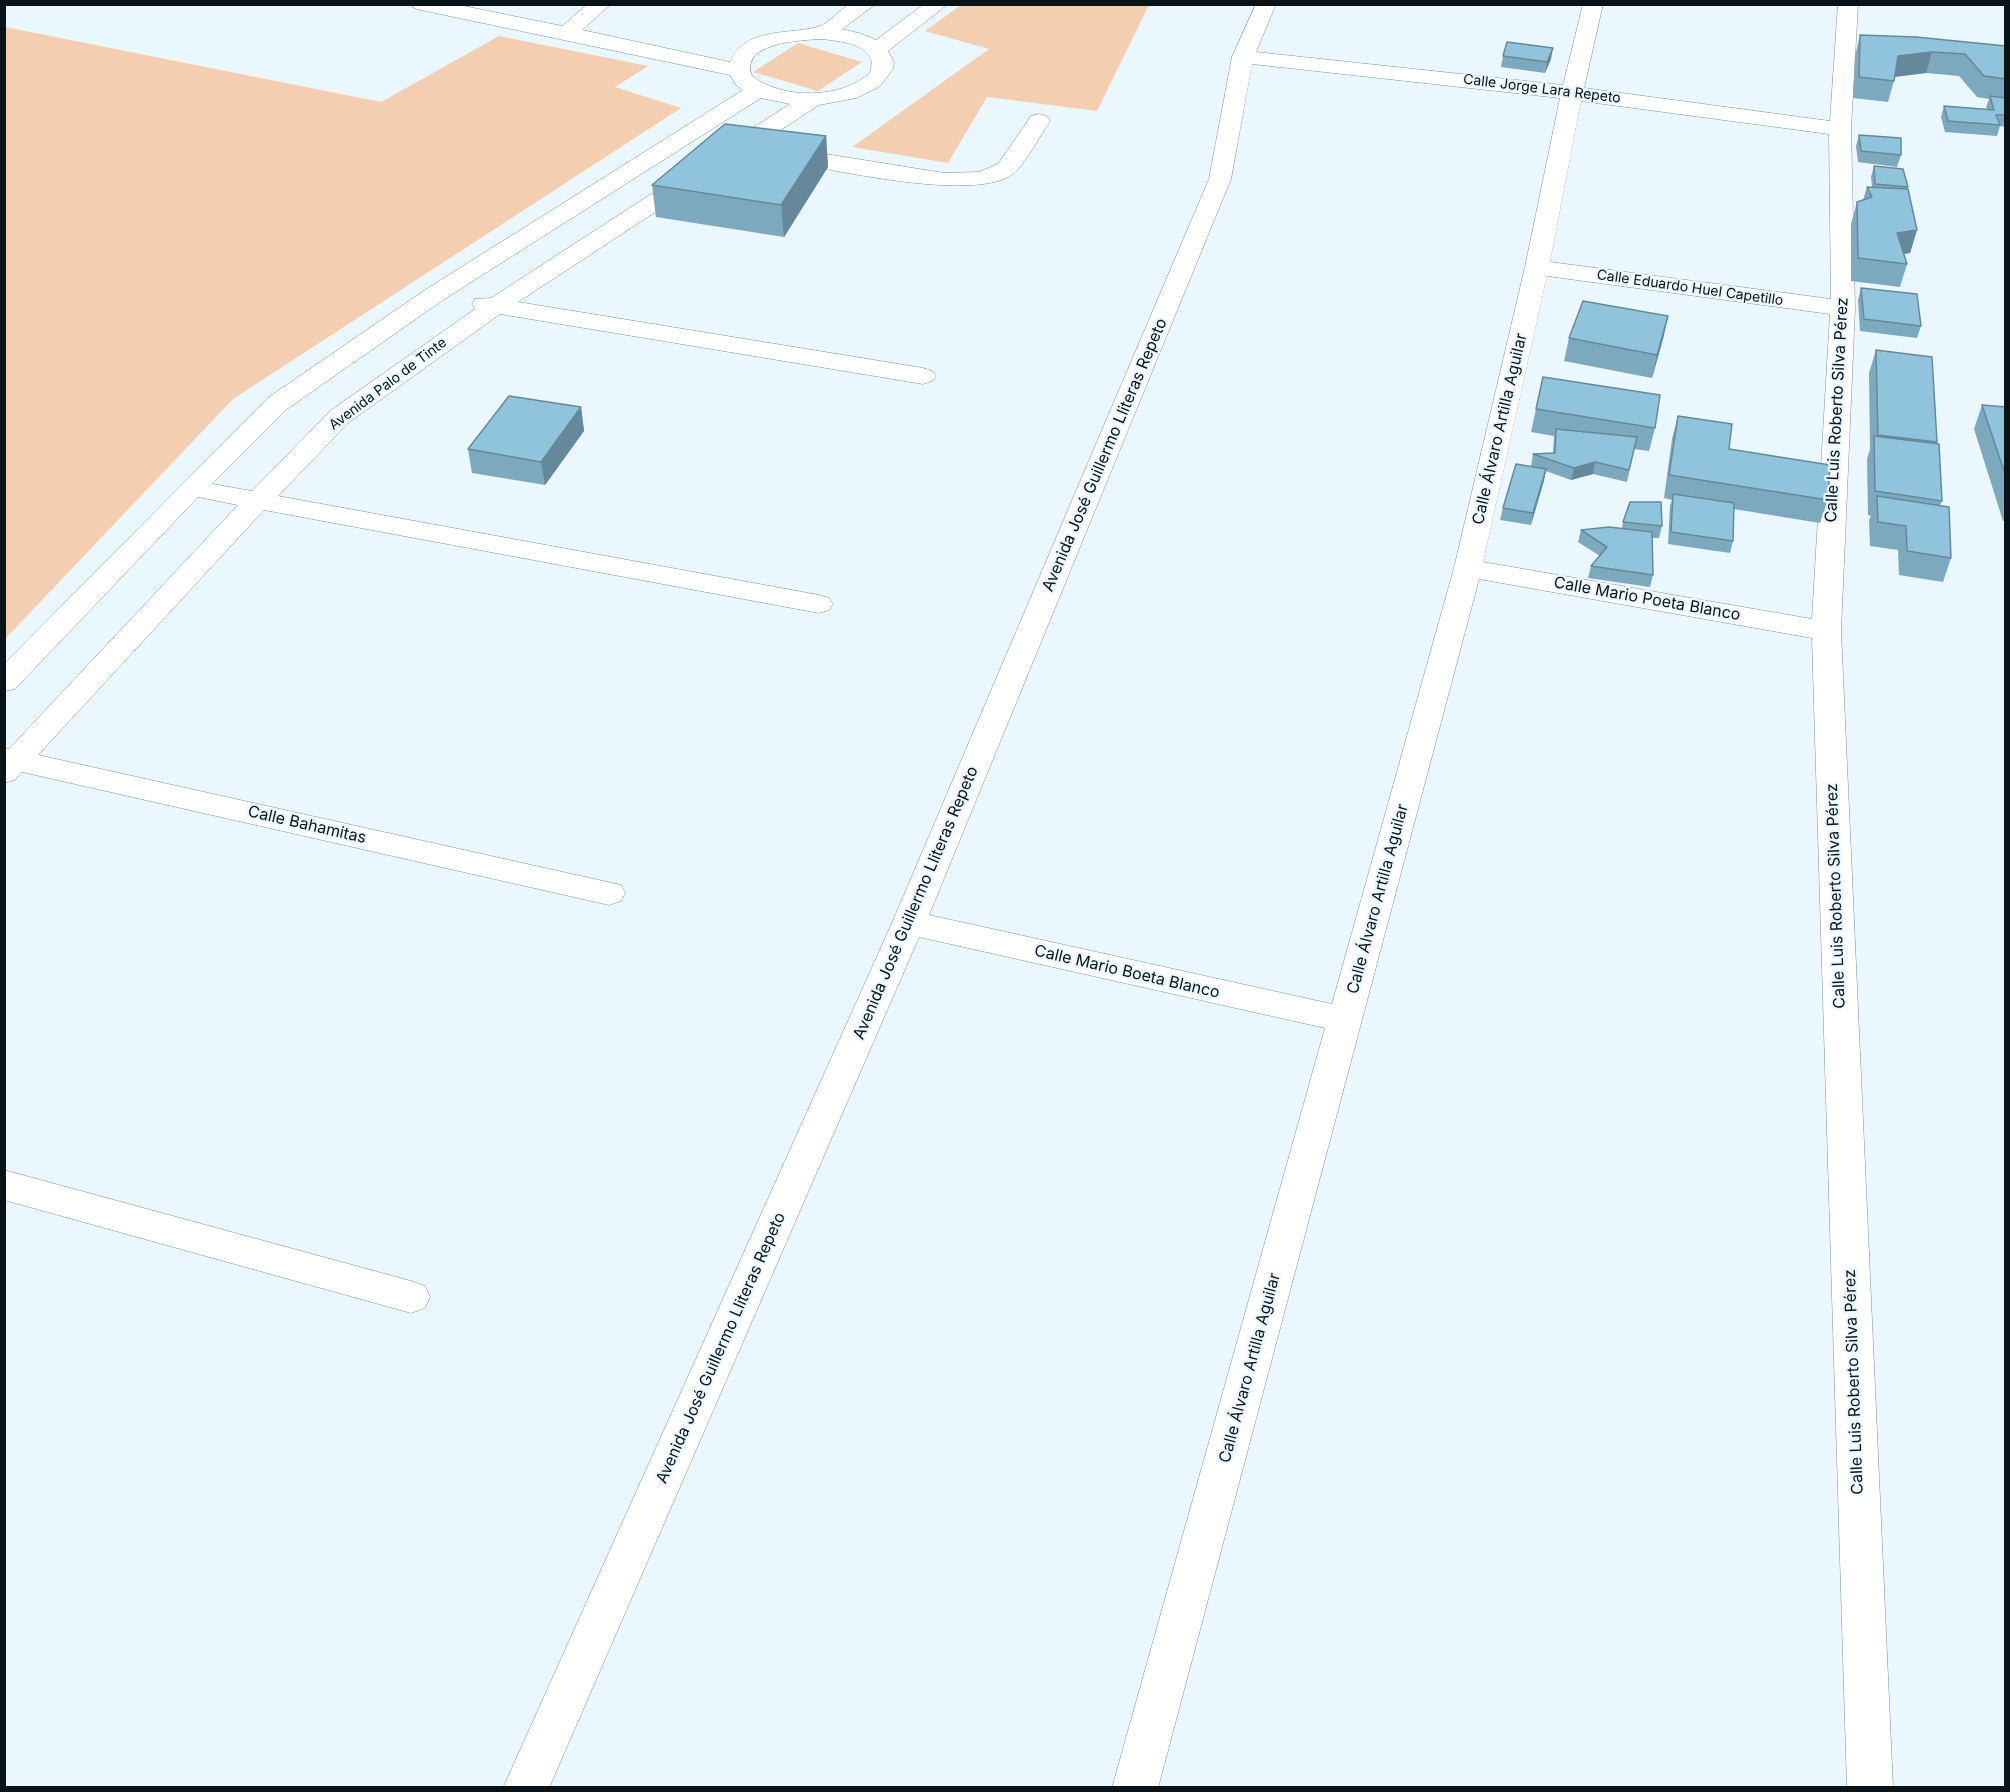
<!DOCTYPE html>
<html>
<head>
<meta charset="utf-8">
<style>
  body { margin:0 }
  #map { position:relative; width:2010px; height:1792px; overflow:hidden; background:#ebf7fe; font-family:Inter,sans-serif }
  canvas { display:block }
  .frame { position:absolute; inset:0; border:6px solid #081318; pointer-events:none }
</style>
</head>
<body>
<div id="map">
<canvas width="2010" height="1792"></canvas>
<div class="frame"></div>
</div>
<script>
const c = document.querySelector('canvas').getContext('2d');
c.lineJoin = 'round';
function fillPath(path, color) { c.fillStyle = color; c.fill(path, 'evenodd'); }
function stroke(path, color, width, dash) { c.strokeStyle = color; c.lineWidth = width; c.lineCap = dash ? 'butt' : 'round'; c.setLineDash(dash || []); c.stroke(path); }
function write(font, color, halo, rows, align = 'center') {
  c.font = font + ' Inter,sans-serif'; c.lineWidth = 4.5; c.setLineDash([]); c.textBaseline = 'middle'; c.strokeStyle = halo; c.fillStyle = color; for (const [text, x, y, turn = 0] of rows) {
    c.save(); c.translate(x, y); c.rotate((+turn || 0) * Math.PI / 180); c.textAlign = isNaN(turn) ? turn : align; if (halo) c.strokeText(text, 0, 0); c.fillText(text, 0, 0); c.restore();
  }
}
fillPath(new Path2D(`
  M961,5v-1l188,1 -52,106 -110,-14 -39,66 -96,-16 137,-98 -64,-18z
  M5,27l376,75 118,-66 149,30 -33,21 66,21 -448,291 -228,240z
  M798,43l64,19 -44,29 -65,-19z`), '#f3ceb1');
const minor = new Path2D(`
  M411,4h43l108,22 26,-22h23l-29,26 148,32c15,-35 57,-27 87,-35 13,-3 22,-19 35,-23 7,-1 17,0 24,0l-34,25 20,5 14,6 48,-36h24l-60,47 6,11 -1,7 -14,18 -23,11 -37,7 -80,52 -8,2 -8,-2 -3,-5 3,-5 67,-43 -29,-6 -318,202 -156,109 -75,75 40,7 78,-80 145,-102 -3,-5 3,-5 16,-1 191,-124 8,-2 8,2 3,5 -3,5 -180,118 405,66 9,3 4,5 -4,5 -9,3 -423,-70 -152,109 -70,73 541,99 10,3 4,6 -4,6 -10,3 -555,-103 -226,245 583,130 4,8 -4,8 -12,4 -587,-133 -7,8 -11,3v-35l5,1 229,-244 -40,-8 -183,192 -11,2v-27l265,-267 156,-107 318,-200 -7,-5 -6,-10 -309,-65 -7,-2zM823,39c18,3 42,3 49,23l-2,11c-29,26 -87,27 -118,3 -13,-34 51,-36 71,-37z
  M1256,4h20l-20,48 307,33 20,-81h20l-19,84 246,33 8,-117h20l-7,125 4,179 -14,323 52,1157h-46l-35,-1150 -333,-59 -321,1209h-46l213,-760 -406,-91 -370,851h-46l389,-865 317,-744 23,-122zM1252,64l308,34 -35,169 -71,301 -122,436 -403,-89 302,-736zM1581,101l248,33 2,165 -281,-37zM1547,276l283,38 -18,305 -329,-57z
  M1039,114l8,2 3,5c-8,12 -27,46 -37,53 -39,29 -181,-5 -231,-13l-8,-2 -3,-5 3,-5 8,-2 162,26 35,-1 19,-8 33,-48z
  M4,1170l407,111 14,5 5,11 -5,11 -14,5 -407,-113z`);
stroke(minor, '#7795a3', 1);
fillPath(minor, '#fff');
fillPath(new Path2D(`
  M1860,35l146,11v81l-6,-1 -3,10 -52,-4 -4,-15 3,-11 43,3 -1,-2 3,-8 -12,-2 -18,-21 -33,-3 -31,4 -7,25 -35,-4 2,-42z
  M1503,56l48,3 -6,14 -44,-6z
  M1859,135l42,20 -4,12 -39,-5 -2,-16z
  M826,136l2,31 -44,70 -128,-20 -4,-32z
  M1874,166l34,21 -1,2 10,41 -7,23 -6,1 3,10 -7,23 -49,-6v-57l6,-22 6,-2 4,-13h5l-1,-10z
  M1861,288l60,38 -4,12 -57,-7 -2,-31z
  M1668,316l-5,23 -11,39 -88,-17 5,-23z
  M1876,350l61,92 5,59 -2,4 11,53 -8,24 -44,-7 -1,-25 -28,-4 -1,-26 2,-4 -3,-1 -1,-56 3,-10 -1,-76z
  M1982,405l24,2v114h-3l-29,-92z
  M581,407l3,24 -39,54 -73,-12 -4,-24z
  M1536,409l119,19 -6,23 -15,-2 -7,33 -34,-8 -22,6 -25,-9 -15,54 -31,-5 3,-12 31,-41 -3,-1 2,-12 20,-1 1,-17 -23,-4z
  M1678,416l51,33 99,51 -8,23 -86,-14 -1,32 -3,12 -62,-9 2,-38 2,-6 -8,-2 8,-59z
  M1623,522l39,4 -3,12h-7l1,37 -3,12 -62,-9 3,-12 9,-10 -22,-14 3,-12 41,-2z`), '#7ca9be');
fillPath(new Path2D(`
  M1553,48l-2,11 -6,14 2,-11z
  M1932,52l-6,21 -34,4 6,-21z
  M826,136l2,31 -44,70 -3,-32z
  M1917,230l-7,23 -19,2 6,-22z
  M1668,316l-5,23 -11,39 5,-23z
  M581,407l3,24 -39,54 -4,-23z
  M1595,462l-2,12 -22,6 3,-12z
  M1546,469l-2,12 -13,44 2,-12z`), '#65899b');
const building = new Path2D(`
  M1860,35l56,2 90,9v33l-22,-3 -19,-22 -33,-2 -34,4 -4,25 -35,-4z
  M1507,42l46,6 -6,14 -44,-6z
  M1990,96l16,2v17h-10l4,10 -52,-4 -4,-15 50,4z
  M725,124l101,12 -45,69 -129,-20z
  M1859,135l42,3v17l-40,-4z
  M1874,166l29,3 5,18 -33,-3z
  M1867,187l41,2 9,41 -20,3 10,31 -49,-6 -1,-56 15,-5z
  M1861,288l56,6 4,32 -57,-7z
  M1583,301l85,15 -11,39 -88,-17z
  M1876,350l56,7 5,85 -59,-7z
  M1543,377l117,18 -5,33 -119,-19z
  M509,396l72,11 -40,55 -73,-13z
  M1982,405l24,2v70z
  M1678,416l54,8 -3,25 101,16 -2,35 -159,-25z
  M1556,429l81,8 -8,33 -34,-8 -21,6 -41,-14 22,-1z
  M1874,436l65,8 3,57 -67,-10z
  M1516,464l30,5 -13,44 -30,-5z
  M1673,494l61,9 -1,38 -62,-9z
  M1877,496l72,11 2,51 -44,-7 -1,-25 -28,-4z
  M1630,502h31l1,24 -39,-4z
  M1609,527l43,5 1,43 -62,-9 16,-19 -26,-17z`);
fillPath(building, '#90c4dd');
stroke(building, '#65899b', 1.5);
write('14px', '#081318', '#ebf7fe', [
  ["Calle Jorge Lara Repeto",1542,89,7],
  ["Calle Eduardo Huel Capetillo",1690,288,8],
  ["Avenida Palo de Tinte",388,384,-37]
]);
write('16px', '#081318', '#ebf7fe', [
  ["Calle Luis Roberto Silva Pérez",1837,410,-87],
  ["Calle Álvaro Artilla Aguilar",1500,429,-77],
  ["Avenida José Guillermo Lliteras Repeto",1105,455,-67],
  ["Calle Mario Poeta Blanco",1647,599,10],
  ["Calle Bahamitas",307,825,13],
  ["Calle Luis Roberto Silva Pérez",1836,896,-92],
  ["Calle Álvaro Artilla Aguilar",1378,899,-75],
  ["Avenida José Guillermo Lliteras Repeto",916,903,-67],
  ["Calle Mario Boeta Blanco",1127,972,13],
  ["Avenida José Guillermo Lliteras Repeto",721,1348,-66],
  ["Calle Álvaro Artilla Aguilar",1250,1368,-75],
  ["Calle Luis Roberto Silva Pérez",1854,1382,-92]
]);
</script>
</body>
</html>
